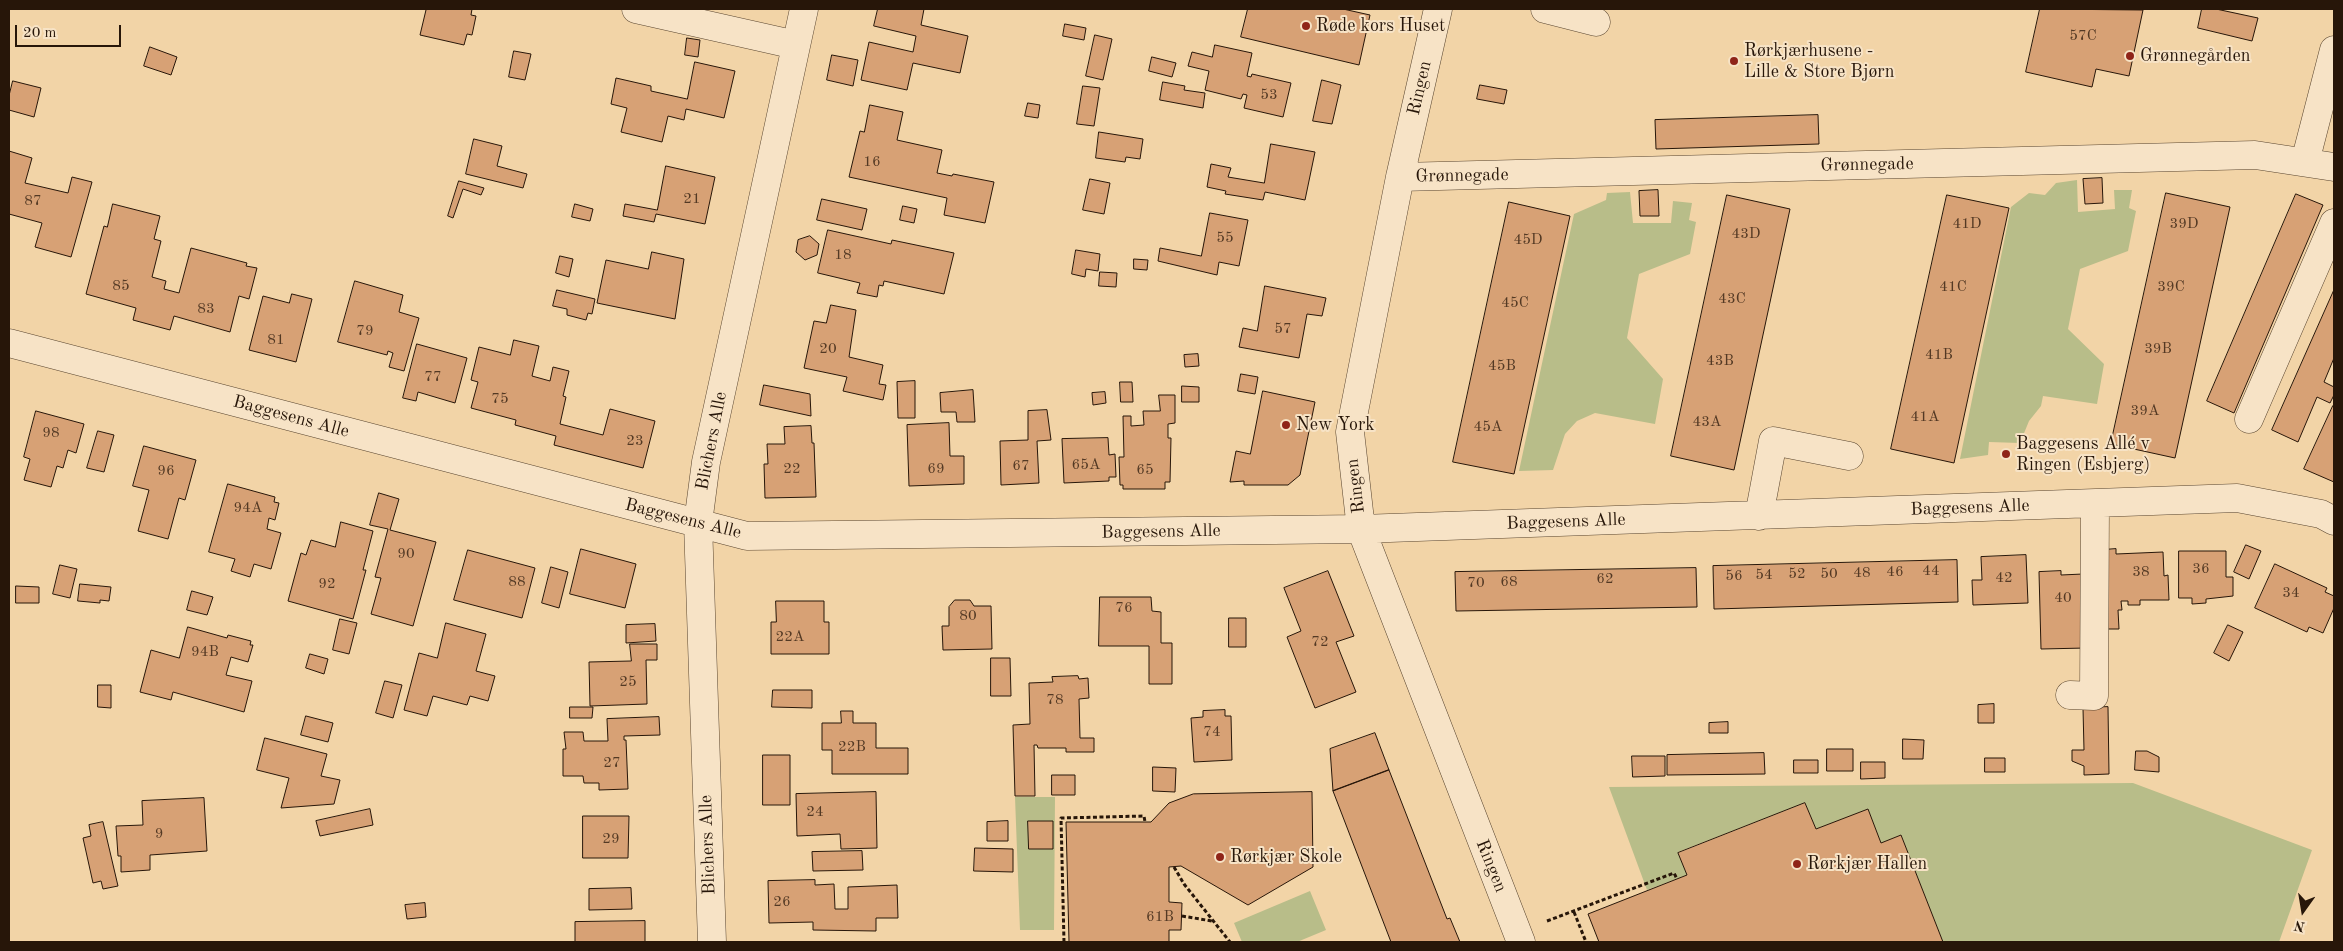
<!DOCTYPE html>
<html>
<head>
<meta charset="utf-8">
<style>
  body { margin:0 }
  #map { position:relative; width:2343px; height:951px; overflow:hidden; background:#f2d4a7; font-family:"Old Standard TT",serif }
  canvas { display:block }
  .frame { position:absolute; inset:0; border:10px solid #271609; pointer-events:none }
  .north { position:absolute; left:2278px; top:886px; width:50px; height:50px; -webkit-text-stroke:4px #f7e3c6; paint-order:stroke; rotate:193deg; font-size:14px; font-weight:700; line-height:20px; text-align:center; color:#271609 }
  .north::after { content:''; display:block; margin:auto; width:18px; height:22px; background:#271609; clip-path:polygon(50% 0,100% 100%,50% 72%,0 100%) }
  .scale { position:absolute; left:15px; top:25px; width:106px; height:22px; box-sizing:border-box; border:2px solid #271609; border-top:0; padding-left:6px; font-size:15px; line-height:18px; white-space:nowrap; color:#271609; -webkit-text-stroke:4px #f7e3c6; paint-order:stroke }
</style>
</head>
<body>
<div id="map">
<canvas width="2343" height="951"></canvas>
<div class="frame"></div>
<div class="north">N</div>
<div class="scale">20 m</div>
</div>
<script>
const c = document.querySelector('canvas').getContext('2d');
c.lineJoin = 'round';
function fillPath(path, color) { c.fillStyle = color; c.fill(path, 'evenodd'); }
function stroke(path, color, width, dash) { c.strokeStyle = color; c.lineWidth = width; c.lineCap = dash ? 'butt' : 'round'; c.setLineDash(dash || []); c.stroke(path); }
function write(font, color, halo, rows, align = 'center') {
  c.font = font + ' "Old Standard TT",serif'; c.lineWidth = 4; c.setLineDash([]); c.textBaseline = 'middle'; c.strokeStyle = halo; c.fillStyle = color; for (const [text, x, y, turn = 0] of rows) {
    c.save(); c.translate(x, y); c.rotate((+turn || 0) * Math.PI / 180); c.textAlign = isNaN(turn) ? turn : align; if (halo) c.strokeText(text, 0, 0); c.fillText(text, 0, 0); c.restore();
  }
}
fillPath(new Path2D(`
  M2077,180l1,32 37,-3 -1,-19h18l-3,18 7,3 -8,40 -48,18 -12,60 36,35 -7,40 -54,-8 -2,10 -12,15 -9,22 -31,-1 -1,13 -28,4 51,-252 18,-14 16,2 11,-12z
  M1630,192l3,31h38l2,-22 19,2 -3,17 7,2 -6,32 -51,20 -12,64 36,41 -8,45 -60,-11 -18,8 -12,13 -12,36 -34,1 55,-257 32,-14 1,-7z
  M2133,783l179,67 -33,92h-336l-42,-107 -20,8 -13,-34 -52,20 -11,-26 -127,49 9,23 -40,15 -38,-103z
  M1015,797h40l-1,133h-34z
  M1310,891l16,39 -29,12h-55l-8,-19z`), '#b8bd89');
const building = new Path2D(`
  M420,9h52l-1,6 5,1 -4,19 -5,-1 -3,11 -44,-10 6,-25z
  M878,9h46l-3,16 47,11 -8,37 -47,-10 -6,27 -46,-10 8,-38 44,10 3,-16 -42,-10z
  M1248,9h95l27,6 -11,50 -118,-28z
  M2040,9l103,1 -14,66 -33,-7 -4,18 -66,-15z
  M2202,9h14l42,9 -6,23 -54,-13z
  M1065,24l21,4 -2,12 -21,-4z
  M1095,35l17,4 -9,41 -17,-4z
  M687,38l13,2 -2,17 -13,-2z
  M1215,45l37,8 -5,23 4,1 1,-3 39,9 -8,34 -39,-9 3,-13 -4,-1 -2,5 -36,-9 4,-19 -21,-5 4,-14 20,5z
  M150,47l27,10 -6,18 -27,-9z
  M514,51l17,3 -6,26 -16,-3z
  M832,55l26,5 -5,26 -26,-6z
  M1152,57l24,6 -4,14 -23,-6z
  M695,62l40,9 -11,47 -38,-9 -2,11 -16,-4 -6,26 -41,-10 6,-24 -16,-4 5,-26 35,8v5l36,8z
  M1322,80l19,5 -9,39 -19,-3z
  M13,81l28,7 -7,29 -25,-7v-14z
  M1163,82l22,4 -1,4 21,3 -2,15 -43,-8z
  M1480,85l27,5 -3,14 -27,-5z
  M1083,86l17,2 -6,38 -17,-2z
  M1028,103l12,2 -2,13 -13,-2z
  M870,105l33,7 -6,28 45,10 -5,23 15,3 1,-2 41,8 -9,41 -41,-8 3,-17 -98,-21 11,-46 4,1z
  M1818,115l1,29 -163,5 -1,-29z
  M1099,132l44,7 -3,20 -14,-2 -1,5 -29,-4z
  M474,139l28,7 -5,20 30,8 -4,14 -57,-14z
  M1271,144l44,8 -10,48 -40,-8 -2,8 -38,-6 1,-3 -19,-4 4,-23 20,4 -3,9 36,6z
  M9,151l23,7 -7,25 43,10 4,-16 20,5 -21,75 -36,-10 7,-24 -33,-9z
  M666,166l49,11 -10,47 -49,-10 -2,8 -31,-6 2,-12 32,6z
  M2102,178l1,25 -18,1 -2,-25z
  M1090,179l20,4 -6,31 -21,-4z
  M459,181l25,7 -3,7 -18,-6 -10,29 -5,-2z
  M1658,190l1,26h-19l-1,-25z
  M2166,193l64,14 -55,251 -64,-14z
  M2296,194l27,11 -89,208 -27,-12z
  M1727,195l63,14 -56,261 -63,-14z
  M1947,195l62,13 -55,255 -63,-14z
  M822,199l45,10 -5,21 -45,-10z
  M1509,202l61,14 -56,258 -61,-12z
  M113,204l47,12 -6,23 7,2 -9,36 14,4 -2,8 15,4 12,-45 56,15 -1,3 11,2 -8,31 -10,-3 -9,36 -56,-16 -4,14 -37,-10 3,-12 -50,-14 18,-68 3,1z
  M575,204l18,5 -3,12 -18,-4z
  M903,206l14,3 -3,14 -14,-3z
  M1210,213l38,7 -9,46 -20,-4 -2,13 -59,-14 2,-13 41,8z
  M828,230l63,14 1,-4 62,13 -10,41 -60,-13 -1,5 -4,-1 -2,12 -20,-4 3,-10 -42,-10z
  M810,236l9,8 -2,11 -12,5 -9,-8 2,-12z
  M1076,250l24,4 -2,17 -12,-2 -1,8 -13,-3z
  M652,252l32,7 -9,60 -78,-16 9,-43 42,9z
  M560,256l13,3 -4,18 -13,-4z
  M1134,259l14,1 -1,10 -13,-1z
  M1100,272l17,1 -1,14 -17,-1z
  M355,281l48,14 -4,17 20,6 -15,53 -15,-4 4,-14 -5,-2 -1,4 -49,-13z
  M1265,286l61,12 -4,18 -15,-2 -8,44 -60,-11 4,-19 14,3z
  M557,290l38,9 -3,15 -4,-1 -2,7 -19,-5v-6l-14,-3z
  M2334,290v68l-10,24 10,5v8l-4,8 -13,-6 -19,45 -26,-12z
  M292,294l20,5 -16,63 -47,-12 14,-54 26,7z
  M831,305l25,5 -7,47 34,8 -4,19 7,1 -3,15 -40,-9 4,-14 -43,-9 10,-47 12,2z
  M514,340l25,6 -7,30 18,5 3,-14 16,4 -6,25 3,1 -6,27 43,11 7,-26 45,12 -12,47 -89,-23 2,-9 -41,-11 1,-5 -45,-12 7,-26 -7,-2 8,-33 31,8z
  M417,344l50,14 -12,45 -37,-11 -2,9 -13,-3z
  M1198,354l1,12 -14,1 -1,-12z
  M1241,374l17,3 -3,17 -17,-3z
  M915,381v37h-17l-1,-36z
  M1120,382h12l1,20h-12z
  M764,385l46,9 1,22 -51,-11z
  M1182,386l17,1v15h-17z
  M973,390l2,32h-18l-1,-10h-15l-1,-19z
  M1263,391l52,11 -15,73 -12,10h-44v-4l-14,1 6,-31 14,3z
  M1105,392l1,11 -13,2 -1,-12z
  M1159,395h16v28l-7,1v14h3l-1,44h-5v7h-42v-4h-3l-1,-28h5l-1,-41h8v10l13,-1 -1,-14h17z
  M2333,406l1,1v75l-30,-13z
  M1047,410l4,30 -14,1 2,42 -38,2 -1,-44 28,-1v-29z
  M36,411l48,13 -8,29 -8,-3 -5,18 -6,-2 -6,21 -27,-7 6,-21 -6,-2z
  M949,423l1,33h14v28l-55,2 -2,-61z
  M811,426l1,17h2l2,54 -51,1 -1,-34h4l-1,-20h18l-1,-17z
  M98,431l16,4 -10,37 -17,-4z
  M1108,438l1,17 6,-1 1,23h-7v4l-45,2 -2,-44z
  M144,446l52,14 -11,40 -6,-2 -11,41 -30,-8 11,-41 -16,-4z
  M228,484l47,13 -1,5 5,1 -4,17 -6,-2 -2,11 14,4 -10,36 -17,-5 -4,13 -19,-6 4,-12 -26,-7z
  M379,493l20,6 -9,31 46,12 -23,84 -42,-12 10,-36 -6,-1 13,-48 -18,-4z
  M341,522l32,9 -10,39h3l-13,49 -65,-18 13,-48 5,2 5,-15 24,7z
  M2246,545l15,6 -12,28 -15,-7z
  M581,549l55,15 -11,44 -55,-14z
  M2116,549v5l47,-2 1,24 4,-1 1,25h-29v5h-12v-4h-7l1,9h-4l1,19h-14l-2,-79z
  M468,550l67,18 -13,50 -68,-18z
  M2179,551h47v26h7v19l-27,3v4l-14,1v-6h-13z
  M2026,555l2,48 -55,2 -1,-25h10l-1,-23z
  M1957,560l1,42 -244,7 -1,-43z
  M2275,564l52,24 -2,4 9,4v12l-11,25 -14,-6 -2,5 -52,-24z
  M60,565l17,4 -7,29 -17,-4z
  M551,567l17,5 -9,36 -17,-5z
  M1696,568l1,39 -241,4 -1,-39z
  M1328,571l26,65 -18,6 20,50 -41,16 -28,-71 14,-6 -17,-43z
  M2061,571v4l22,-1 3,74 -45,1 -2,-77z
  M80,584l31,3 -2,14 -9,-1v3l-22,-2z
  M16,586l23,1v16h-23z
  M192,591l21,6 -6,18 -20,-5z
  M1100,597h51l1,14 9,1v31h11v41h-23v-38h-50z
  M955,600h15l4,6h17l1,43 -49,1 -1,-24h7v-19z
  M776,601h48v21h5v32h-58v-32h5z
  M1229,618h17v29h-17z
  M340,619l17,4 -8,31 -16,-4z
  M446,623l40,11 -10,37 19,5 -7,25 -18,-5 -3,9 -34,-9 -6,20 -23,-6 15,-57 18,5z
  M655,624l1,17 -30,2v-18z
  M2228,625l15,7 -14,29 -15,-8z
  M188,627l39,11 1,-3 23,6 -1,4h3l-5,17 -17,-5 -5,18 26,6 -8,31 -71,-20 -2,8 -31,-8 11,-42 28,8z
  M630,644h27v16h-11l1,44 -57,2 -1,-44 42,-1z
  M310,654l18,5 -4,15 -18,-6z
  M991,658h19l1,38h-20z
  M1078,676l1,3 9,-1 1,20 -10,1 1,39h14v14h-28v-4h-28l-1,-3h-3l1,51h-20l-2,-71 17,-1 -1,-41 24,-1 -1,-5z
  M385,681l17,4 -9,33 -17,-5z
  M98,685h13v23l-13,-1z
  M773,690h39v18l-40,-1z
  M1994,704v19h-16v-18z
  M570,707h23l-1,11h-22z
  M2108,707l1,67 -25,1v-9l-12,-5v-11h12l-1,-42z
  M1225,710v6h6l1,44 -38,2 -3,-44 12,-1v-6z
  M841,711h12v12h23v25h32v26h-76v-24h-10v-27h19z
  M306,716l27,7 -5,19 -27,-7z
  M659,717l1,18 -36,1v4h2l2,49 -29,1v-7h-15l-1,-7h-20v-27h3l-2,-17h19l1,9h24l-1,-22z
  M1728,722v11h-19v-10z
  M1375,733l14,37 -56,21 -3,-42z
  M265,738l62,16 -6,22 19,4 -6,24 -53,4 8,-30 -32,-8z
  M1903,739l21,1 -1,19h-20z
  M1827,749h26v22h-26z
  M2136,751h11l12,6v15l-24,-2z
  M1764,753l1,21 -98,1v-20z
  M763,755h27v50h-27z
  M1632,756h33v20l-32,1z
  M1985,758h20v14h-20z
  M1794,760h24v13h-24z
  M1861,762h24v16l-24,1z
  M1153,767l23,1 -1,24 -22,-1z
  M1389,770l58,149 3,-1 10,24h-69l-58,-151z
  M1052,775h23v20h-23z
  M876,792l1,56 -36,1 -1,-15 -43,2 -1,-42z
  M1312,792l1,75 -65,38 -67,-39 -12,1v35l13,1 -1,27h-12v12h-100l-3,-120h85l18,-19 24,-9z
  M204,798l3,53 -57,4v15l-29,2v-16h-3l-2,-30 27,-1 -1,-24z
  M1805,803l11,26 52,-20 13,34 20,-8 42,107h-344l-11,-28 99,-39 -9,-22z
  M370,809l3,16 -53,11 -4,-15z
  M583,816h46l-1,42h-45z
  M1008,821v20h-21v-19z
  M1028,821h25v28h-24z
  M103,822l15,64 -15,3 -2,-8 -8,2 -10,-45 8,-2 -2,-11z
  M975,848l38,1v23l-39,-1z
  M862,851l1,19 -50,1 -1,-19z
  M815,880v5l19,-1 1,25h13v-22l49,-2 1,33h-22v13l-63,-1v-8l-44,1 -1,-42z
  M631,888l1,21 -43,1v-21z
  M425,903l1,14 -19,2 -2,-14z
  M645,921v21h-70v-20z`);
fillPath(building, '#d7a175');
stroke(building, '#271609', 1);
const minor = new Path2D(`
  M636,9l160,36
  M1438,9l-38,168 -50,255 11,97 160,413
  M1545,9l51,13
  M2305,162l29,-112
  M1400,177l855,-22 79,12
  M9,343l738,193 614,-7 876,-31 84,16 13,7
  M2249,419l85,-196
  M1759,516l14,-75 76,15
  M2070,695l24,1 1,-192
  M712,942l-14,-419 8,-61 98,-453`);
stroke(minor, '#5a4630', 29);
stroke(new Path2D(`
  M1174,867l10,17 46,58
  M1574,912l12,30
  M1182,916l30,5
  M1547,921l127,-48 3,6
  M1064,942l-3,-124 83,-2 1,6`), '#271609', 3, [4, 2.5]);
stroke(minor, '#f7e3c6', 28);
for (const [x, y, r, color] of [
  [1306,26,5,"#8f2418"],
  [2130,56,5,"#8f2418"],
  [1734,61,5,"#8f2418"],
  [1286,425,5,"#8f2418"],
  [2006,454,5,"#8f2418"],
  [1220,857,5,"#8f2418"],
  [1797,864,5,"#8f2418"]
]) { const dot = new Path2D(); dot.arc(x, y, r, 0, 2 * Math.PI); c.fillStyle = color; c.fill(dot); stroke(dot, '#f7e3c6', 2); }
write('15px', '#533924', null, [
  ["57C",2083,36],
  ["53",1269,95],
  ["16",872,162],
  ["21",692,199],
  ["87",33,201],
  ["41D",1967,224],
  ["39D",2184,224],
  ["43D",1746,234],
  ["55",1225,238],
  ["45D",1528,240],
  ["18",843,255],
  ["85",121,286],
  ["41C",1953,287],
  ["39C",2171,287],
  ["43C",1732,299],
  ["45C",1515,303],
  ["83",206,309],
  ["57",1283,329],
  ["79",365,331],
  ["81",276,340],
  ["20",828,349],
  ["39B",2158,349],
  ["41B",1939,355],
  ["43B",1720,361],
  ["45B",1502,366],
  ["77",433,377],
  ["75",500,399],
  ["39A",2145,411],
  ["41A",1925,417],
  ["43A",1707,422],
  ["45A",1488,427],
  ["98",51,433],
  ["23",635,441],
  ["65A",1086,465],
  ["67",1021,466],
  ["22",792,469],
  ["69",936,469],
  ["65",1145,470],
  ["96",166,471],
  ["94A",248,508],
  ["90",406,554],
  ["36",2201,569],
  ["44",1931,571],
  ["46",1895,572],
  ["38",2141,572],
  ["48",1862,573],
  ["52",1797,574],
  ["50",1829,574],
  ["54",1764,575],
  ["56",1734,576],
  ["42",2004,578],
  ["62",1605,579],
  ["88",517,582],
  ["68",1509,582],
  ["70",1476,583],
  ["92",327,584],
  ["34",2291,593],
  ["40",2063,598],
  ["76",1124,608],
  ["80",968,616],
  ["22A",790,637],
  ["72",1320,642],
  ["94B",205,652],
  ["25",628,682],
  ["78",1055,700],
  ["74",1212,732],
  ["22B",852,747],
  ["27",612,763],
  ["24",815,812],
  ["9",159,834],
  ["29",611,839],
  ["26",782,902],
  ["61B",1160,917]
]);
write('18px', '#271609', '#f7e3c6', [
  ["Røde kors Huset",1316,26],
  ["Rørkjærhusene -",1744,51],
  ["Lille & Store Bjørn",1744,72],
  ["Grønnegården",2140,56],
  ["New York",1296,425],
  ["Baggesens Allé v",2016,444],
  ["Ringen (Esbjerg)",2016,465],
  ["Rørkjær Skole",1230,857],
  ["Rørkjær Hallen",1807,864]
], 'left');
write('18px', '#271609', '#f7e3c6', [
  ["Ringen",1420,88,-77],
  ["Grønnegade",1867,165,-1],
  ["Grønnegade",1462,176,-1],
  ["Baggesens Alle",291,417,15],
  ["Blichers Alle",712,441,-79],
  ["Ringen",1356,486,-97],
  ["Baggesens Alle",1970,508,-2],
  ["Baggesens Alle",683,519,14],
  ["Baggesens Alle",1566,522,-2],
  ["Baggesens Alle",1161,532,-1],
  ["Blichers Alle",708,845,-92],
  ["Ringen",1491,866,68]
]);
</script>
</body>
</html>
